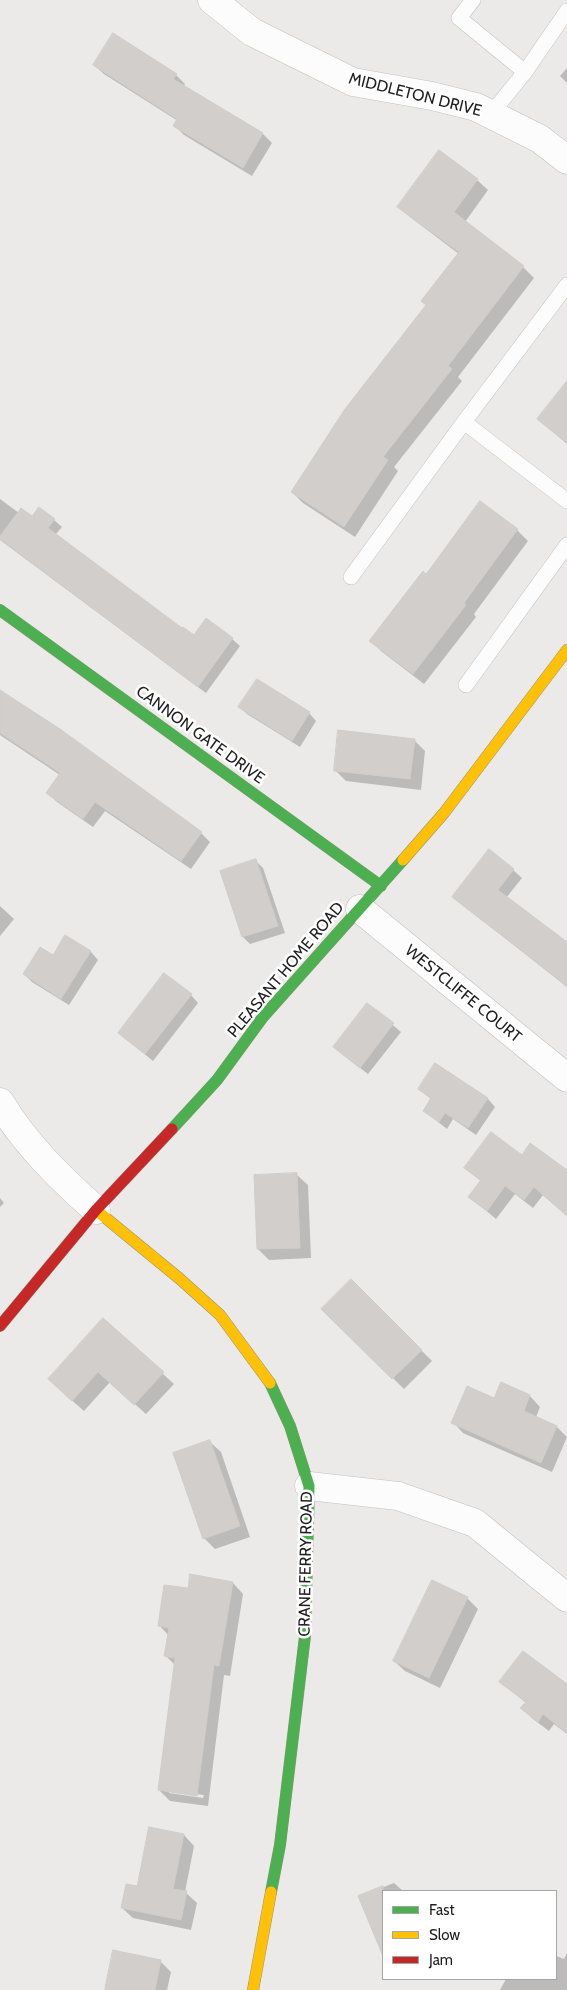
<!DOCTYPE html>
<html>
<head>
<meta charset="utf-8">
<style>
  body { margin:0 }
  #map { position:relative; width:567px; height:1990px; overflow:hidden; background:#eceae8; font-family:Cabin,sans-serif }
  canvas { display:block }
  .legend { position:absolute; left:382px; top:1890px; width:175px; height:90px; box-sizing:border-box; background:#fff; border:1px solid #a5a5a5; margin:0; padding:6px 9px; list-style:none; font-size:15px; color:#1f1f1f }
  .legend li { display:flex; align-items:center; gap:10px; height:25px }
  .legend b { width:25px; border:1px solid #a5a5a5 }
</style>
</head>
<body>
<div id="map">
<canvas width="567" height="1990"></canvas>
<ul class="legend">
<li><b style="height:6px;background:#4caf50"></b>Fast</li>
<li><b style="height:6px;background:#ffc107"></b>Slow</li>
<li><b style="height:6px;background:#c62828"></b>Jam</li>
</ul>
</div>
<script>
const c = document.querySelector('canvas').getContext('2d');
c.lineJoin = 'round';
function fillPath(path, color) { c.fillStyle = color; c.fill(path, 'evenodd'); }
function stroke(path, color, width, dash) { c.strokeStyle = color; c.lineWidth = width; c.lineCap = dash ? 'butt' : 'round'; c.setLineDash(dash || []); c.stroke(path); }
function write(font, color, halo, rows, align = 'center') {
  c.font = font + ' Cabin,sans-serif'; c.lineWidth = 5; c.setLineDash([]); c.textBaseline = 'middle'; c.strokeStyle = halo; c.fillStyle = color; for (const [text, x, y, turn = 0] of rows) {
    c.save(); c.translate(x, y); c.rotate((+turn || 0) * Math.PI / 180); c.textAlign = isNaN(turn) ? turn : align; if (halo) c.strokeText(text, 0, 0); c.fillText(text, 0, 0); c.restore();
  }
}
fillPath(new Path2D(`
  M94,65l82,10 9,9 -2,3 80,47 9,9 -20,33 -68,-41 -9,-9 3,-5 -74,-47z
  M567,68v15l-7,-7z
  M477,180l11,10 -23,32 58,45 11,11 -76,99 4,4 -68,86 4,4 -43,66 -52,-34 -11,-11 136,-187 31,-51 -49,-37 -11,-10z
  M567,383v61l-29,-25z
  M0,499l19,14 14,5 21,2 8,7 -7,8 127,95 12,7 12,-17 26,19 8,7 -34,47 -206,-153z
  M481,503l36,27 11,11 -54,73 2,3 -52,67 -43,-33 -10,-11 55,-64z
  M0,691l201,142 9,9 -19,27 -86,-58 -12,16 -36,-25 -10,-10 13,-17 -60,-40z
  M240,707l69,6 7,8 -16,26 -53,-33z
  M414,740l11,11 -4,39 -75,-9 -11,-11z
  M256,861l7,7 22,65 -35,11 -7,-7 -21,-65z
  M513,870l9,8 -16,20 61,46v43l-114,-90z
  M0,906l14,13 -14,17z
  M65,937l26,15 7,8 -29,45 -37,-23 -8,-8 29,-18z
  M191,995l7,8 -45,58 -34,-28z
  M368,1004l33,28 -33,42 -26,-20z
  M436,1064l52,35 7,8 -19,28 -23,-16 -6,10 -23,-18 8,-11 -13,-11z
  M522,1156l45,16v43l-24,-20 -10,13 -18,-14 -19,25 -26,-22 12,-15 -17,-14z
  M297,1175l11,10 3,73 -42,2 -11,-11z
  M0,1198l4,5 -4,4z
  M351,1280l81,81 -28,28 -81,-80z
  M103,1320l71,64 -28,30 -36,-32 -26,29 -24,-21z
  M502,1384l28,12 10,11 -4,10 21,10 10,10 -15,35 -89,-39 -10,-11 42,-22z
  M210,1442l11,10 29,85 -35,12 -11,-11z
  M233,1583l10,11 -13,82 -6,-1 -16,131 -38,-5 -11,-11 16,-125 -9,-9 3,-20 -10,-11 30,-35zM169,1791l35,4 -1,3 -34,-5z
  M467,1598l11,11 -38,79 -35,-17 -11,-10z
  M501,1682l66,3v49l-13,-10 -5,7 -16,-12 -11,-11 4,-5z
  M184,1835l10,11 -9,46 12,11 -6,27 -58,-12 -11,-10z
  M394,1883l9,8h-20v63l-23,-58z
  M567,1953v37h-67l6,-11h50v-23l8,3z
  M160,1961l11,11 -4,18h-61z`), '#0003');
const building = new Path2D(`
  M113,33l64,41 -4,5 90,54 -20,35 -70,-42 4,-7 -84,-54z
  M439,150l39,29 -24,33 70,54 -76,100 4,3 -69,88 5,3 -44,67 -53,-35 54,-83 81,-104 -5,-4 38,-49 -62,-45z
  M567,381v62l-30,-24z
  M480,501l38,28 -54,74 2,2 -53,69 -44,-33 54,-70 3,3z
  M39,507l16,12 -7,9 134,100 1,-1 11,8 12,-17 27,20 -35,49 -198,-148v-3l21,-28 11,8z
  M257,679l53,33 -18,29 -54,-34z
  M0,690l60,39 142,103 -21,29 -86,-59 -12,17 -37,-26 14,-20 -60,-40z
  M338,730l77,9 -5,40 -76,-8z
  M489,849l25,20 -16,21 69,52v44l-115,-89z
  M256,859l22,67 -36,11 -22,-66z
  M65,935l26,16 -30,48 -38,-25 17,-27 13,8z
  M164,973l28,21 -47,60 -27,-21z
  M367,1003l27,20 -34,45 -27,-21z
  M435,1063l53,35 -20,30 -23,-15 -6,9 -16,-11 8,-13 -13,-9z
  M491,1132l31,23 8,-12 37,27v46l-33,-29 -10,13 -19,-14 -18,25 -19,-14 13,-17 -17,-12z
  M297,1173l3,75 -43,1 -3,-74z
  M351,1279l71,71 -30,29 -71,-70z
  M103,1318l61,54 -30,33 -36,-33 -26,29 -24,-22z
  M501,1382l29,13 -6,16 33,15 -16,37 -90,-40 16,-37 27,12z
  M210,1440l30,86 -37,13 -30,-86z
  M190,1574l43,8 -14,84 -5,-1 -17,131 -39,-6 17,-132 -11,-2 5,-28 -11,-2 6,-41 24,3z
  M432,1580l36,17 -39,81 -36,-17z
  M523,1651l44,33v49l-24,-19 -5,8 -18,-14 6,-6 -27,-20z
  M149,1827l35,7 -11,55 14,2 -6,29 -60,-12 5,-24 11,2z
  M383,1886v70l-25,-60z
  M113,1950l48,10 -6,30h-50z`);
fillPath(building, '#d1cecc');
stroke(building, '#cfccc9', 1);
const lane = new Path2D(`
  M473,0l-14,18 66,54 -34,42
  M525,72l42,-61
  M464,422l103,-137
  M351,577l113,-155 103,79
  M466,685l101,-140`);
const street = new Path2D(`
  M212,0l40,32 101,50 79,14 44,11 64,32 27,21
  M360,909l207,169
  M0,1102c25,42 60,76 96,108
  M309,1486l89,10 77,27 92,75`);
const fast = new Path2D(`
  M0,610l381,276
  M172,1129l45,-49 46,-63 140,-157
  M270,1383l20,43 19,60 -4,150 -25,209 -9,47`);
const slow = new Path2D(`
  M403,860l41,-47 123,-163
  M96,1210l84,69 40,36 50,68
  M253,1990l18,-98`);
const jam = new Path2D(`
  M0,1326l96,-116 76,-81`);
stroke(lane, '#c2c1c0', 16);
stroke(street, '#c2c1c0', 29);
stroke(fast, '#939481', 12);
stroke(slow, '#939481', 12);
stroke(jam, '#939481', 12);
stroke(lane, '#fcfcfc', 15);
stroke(street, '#fcfcfc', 28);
stroke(fast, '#4caf50', 11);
stroke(slow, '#ffc107', 11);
stroke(jam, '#c62828', 11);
write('16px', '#1f1f1f', '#fff', [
  ["MIDDLETON DRIVE",415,95,14],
  ["CANNON GATE DRIVE",200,735,36],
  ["PLEASANT HOME ROAD",286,970,-50],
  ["WESTCLIFFE COURT",463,994,39],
  ["CRANE FERRY ROAD",306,1564,-89]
]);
</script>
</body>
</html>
